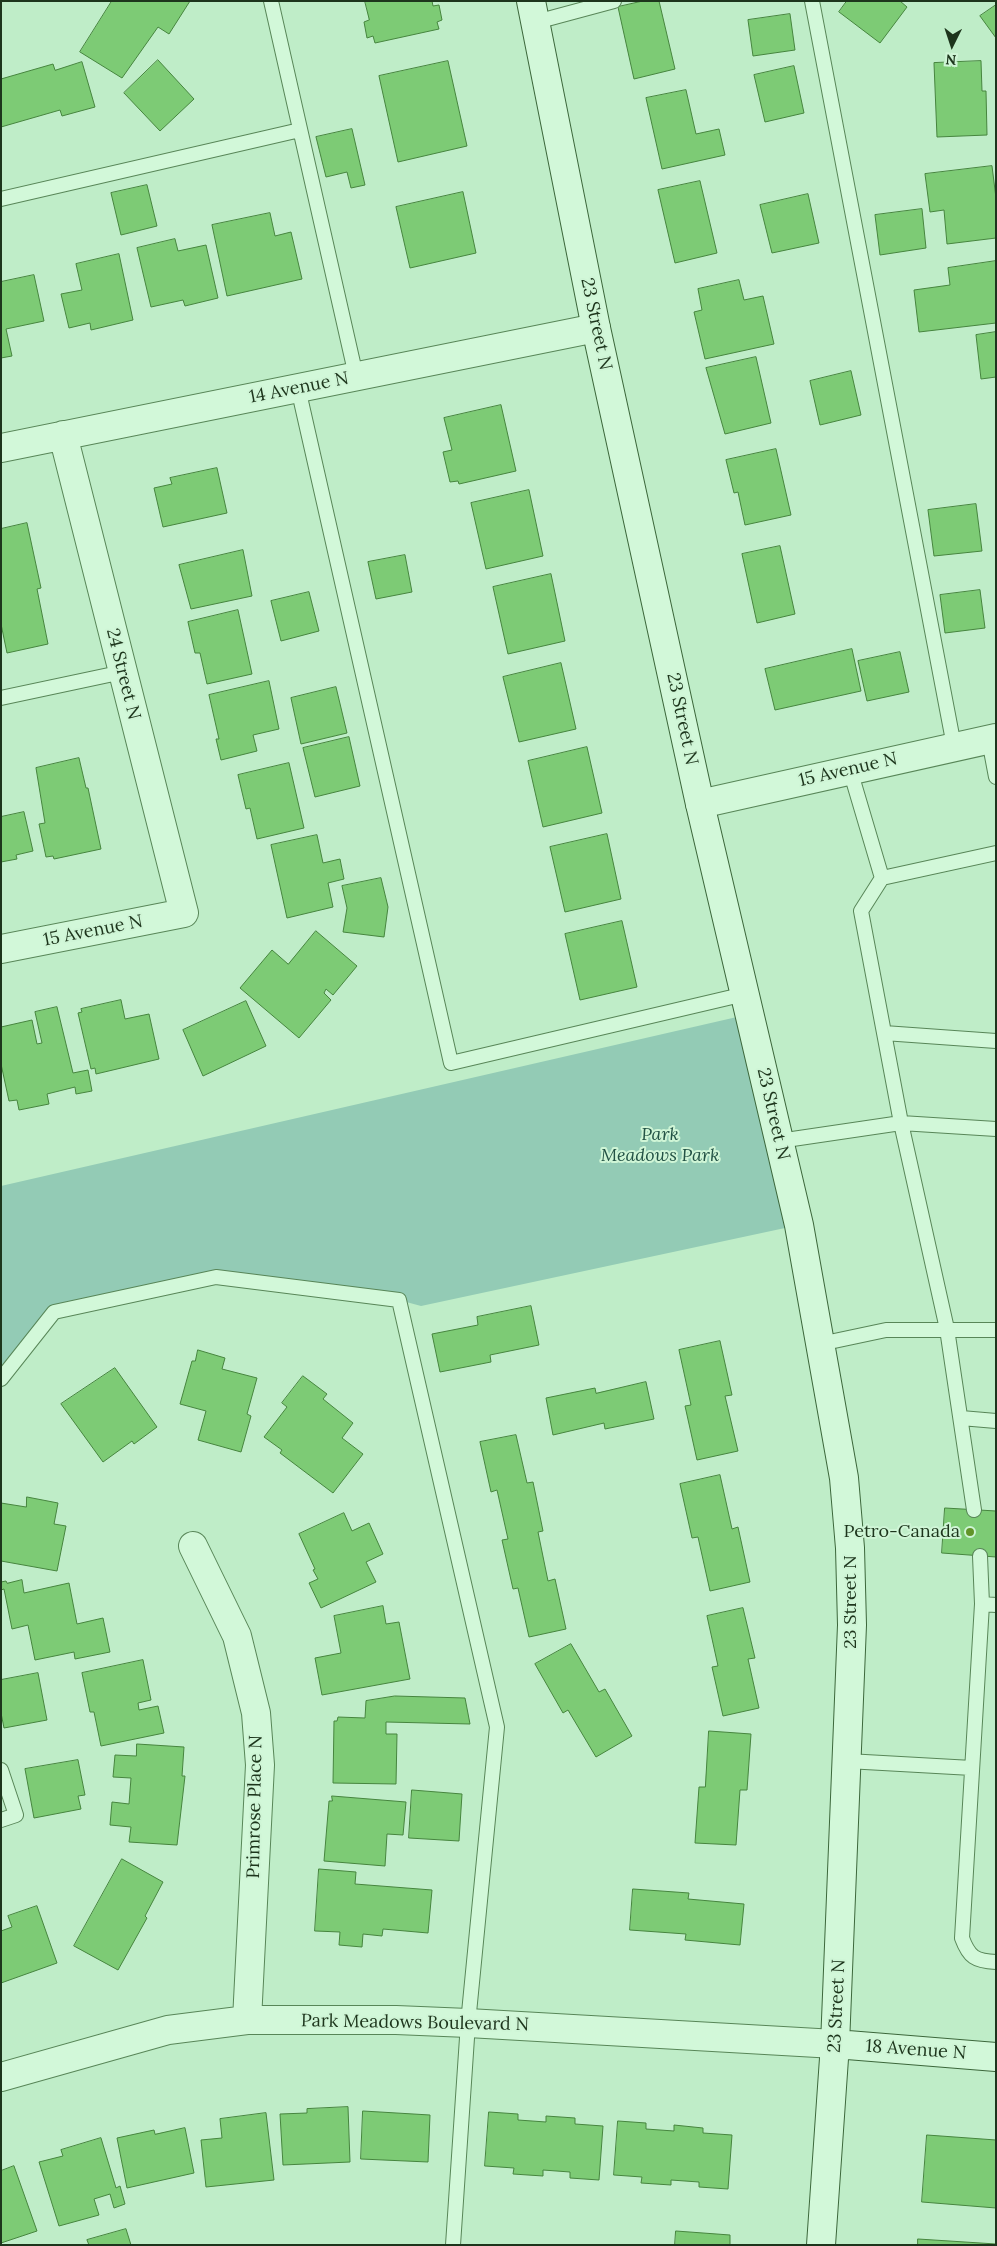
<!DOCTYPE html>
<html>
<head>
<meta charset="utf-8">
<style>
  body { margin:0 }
  #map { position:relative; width:997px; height:2246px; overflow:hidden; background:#bfedc8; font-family:Lora,serif }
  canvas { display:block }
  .frame { position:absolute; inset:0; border:2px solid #1d351c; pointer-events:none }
  .north { position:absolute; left:927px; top:20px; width:50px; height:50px; -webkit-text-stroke:4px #cff5d6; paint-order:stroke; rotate:184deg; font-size:14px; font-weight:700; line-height:20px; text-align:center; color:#1d351c }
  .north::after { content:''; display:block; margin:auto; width:18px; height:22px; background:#1d351c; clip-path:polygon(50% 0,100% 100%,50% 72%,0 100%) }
</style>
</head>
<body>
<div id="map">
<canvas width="997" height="2246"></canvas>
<div class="frame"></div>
<div class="north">N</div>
</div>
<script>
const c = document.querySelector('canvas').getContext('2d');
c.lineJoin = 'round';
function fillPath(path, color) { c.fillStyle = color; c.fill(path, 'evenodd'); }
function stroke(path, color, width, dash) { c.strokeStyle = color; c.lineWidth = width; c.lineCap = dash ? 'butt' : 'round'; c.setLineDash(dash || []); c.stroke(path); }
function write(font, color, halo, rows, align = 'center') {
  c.font = font + ' Lora,serif'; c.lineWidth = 4; c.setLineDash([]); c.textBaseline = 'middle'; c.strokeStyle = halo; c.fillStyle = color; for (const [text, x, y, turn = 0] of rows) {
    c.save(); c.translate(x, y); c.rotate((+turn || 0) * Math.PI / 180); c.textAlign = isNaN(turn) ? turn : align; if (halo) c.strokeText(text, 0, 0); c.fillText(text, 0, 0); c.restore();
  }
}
fillPath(new Path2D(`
  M750,1014l49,211 -378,81 -22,-6 -183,-23 -161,35 -54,67v-193z`), '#93cbb5');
const building = new Path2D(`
  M112,1h78l-21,33 -11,-7 -36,51 -42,-26z
  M365,1h67l1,5 6,-1 3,15 -5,2 2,7 -64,14 -2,-7 -6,2 -3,-16 5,-2z
  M643,1h16l16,68 -41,10 -16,-72z
  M847,1h53l7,6 -27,36 -41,-31z
  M996,5v33l-16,-22z
  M790,14l5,36 -42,6 -5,-36z
  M158,60l36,39 -34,32 -36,-38z
  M448,61l19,85 -69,16 -19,-86z
  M981,61l1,30h4l1,44 -50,2 -3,-74z
  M82,62l13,45 -33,9 -2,-6 -59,17v-48l52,-15 2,6z
  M794,66l10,47 -39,9 -11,-47z
  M686,90l10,44 23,-5 6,26 -63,14 -16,-71z
  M352,129l13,56 -14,3 -4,-16 -21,5 -10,-40z
  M992,166l4,32v40l-49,6 -3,-34 -14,2 -5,-38z
  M700,181l17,72 -42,10 -17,-73z
  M147,185l10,41 -36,9 -10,-42z
  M463,192l13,61 -66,15 -14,-61z
  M808,194l11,49 -47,10 -12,-48z
  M922,209l4,39 -46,7 -5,-40z
  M270,213l5,23 16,-4 11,47 -75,17 -15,-71z
  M175,239l3,12 28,-6 12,53 -33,8 -2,-6 -32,7 -14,-59z
  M119,254l14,66 -42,10 -1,-7 -21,5 -8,-34 21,-4 -6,-26z
  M996,261v62l-77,9 -5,-42 36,-5 -2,-17z
  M34,275l10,46 -38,8 6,27 -11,2v-76z
  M739,280l5,20 19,-4 11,48 -69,15 -11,-47 8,-2 -4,-21z
  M996,332v45l-15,2 -5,-44z
  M756,357l15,66 -46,11 -19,-66z
  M851,371l10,44 -41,10 -10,-44z
  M501,405l15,66 -57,13 -1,-3 -8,1 -7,-30 9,-2 -8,-32z
  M776,449l15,66 -46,10 -7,-33 -4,1 -8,-33z
  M217,468l10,45 -64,14 -9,-39 18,-4 -2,-6z
  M529,490l14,66 -57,13 -15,-66z
  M976,504l6,47 -48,5 -6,-46z
  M27,523l14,65 -4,1 11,55 -41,9 -6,-29v-95z
  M780,546l15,68 -38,9 -15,-69z
  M243,550l9,46 -61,13 -12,-44z
  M405,555l7,37 -36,7 -8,-37z
  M551,574l14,67 -57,13 -15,-67z
  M980,590l5,38 -40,5 -5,-38z
  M309,592l10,39 -38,10 -10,-40z
  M238,610l14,64 -45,10 -7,-31h-5l-7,-31z
  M852,649l9,42 -86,19 -10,-41z
  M900,652l9,40 -42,9 -9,-40z
  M561,663l15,66 -57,13 -16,-65z
  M269,681l10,48 -26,6 4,16 -36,9 -5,-21h3l-10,-44z
  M336,687l11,46 -46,11 -10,-46z
  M349,737l11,49 -45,11 -12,-49z
  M587,747l15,66 -59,14 -15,-66z
  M79,758l7,30h2l13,61 -47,10 -1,-3 -7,1 -7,-33 6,-1 -9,-55z
  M289,763l15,65 -47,11 -7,-31 -4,1 -8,-34z
  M24,812l9,39 -17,4 1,4 -16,3v-45z
  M607,834l14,65 -56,13 -15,-65z
  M317,835l6,28 17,-4 4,20 -16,4 5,24 -46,11 -16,-73z
  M381,878l7,29 -4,30 -41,-5 4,-24 -5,-22z
  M622,921l15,66 -57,13 -15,-66z
  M316,931l41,35 -24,29 -7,-6 -2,4 7,7 -32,38 -59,-50 32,-38 16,14z
  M121,1000l4,19 24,-5 10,45 -63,15 -1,-6 -4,1 -13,-56 4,-1 -1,-3z
  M246,1001l20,45 -63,30 -20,-46z
  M57,1007l16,66 15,-3 4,21 -16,3 -1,-7 -28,7 2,10 -30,6 -2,-10 -8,1 -8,-37v-37l31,-7 5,24 5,-1 -7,-31z
  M531,1306l8,39 -49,10 1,7 -51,10 -8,-38 46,-9 -1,-8z
  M720,1341l12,54 -7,1 13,55 -41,9 -12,-54 6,-1 -12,-55z
  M198,1350l27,8 -3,11 35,9 -10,36 4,2 -10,36 -43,-12 8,-29 -26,-7 12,-43h3z
  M115,1368l42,59 -23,17 -2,-3 -29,21 -42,-58z
  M303,1376l24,18 -4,5 30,24 -11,15 21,16 -30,39 -53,-40 2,-3 -18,-13 23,-30 -5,-4z
  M646,1382l8,37 -49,10 -1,-6 -51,12 -7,-37 49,-10 1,5z
  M516,1435l11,48 6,-1 10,49 -5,1 10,49 7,-2 11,50 -37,8 -11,-49 -5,1 -11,-49 6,-1 -11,-49 -6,2 -11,-50z
  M720,1475l12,54 6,-2 12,55 -40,9 -12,-54 -6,1 -12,-54z
  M27,1497l31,6 -4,21 12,2 -9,45 -56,-10v-58l25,4z
  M945,1508l51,3v46l-54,-4z
  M344,1513l8,18 17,-8 14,31 -17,8 10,20 -55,26 -12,-25 9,-4 -5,-9 2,-1 -16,-35z
  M22,1580l2,13 45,-10 8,41 26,-6 7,34 -35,7 -1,-7 -39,8 -7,-35 -16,4 -8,-40 -3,1v-8l5,-1 1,2z
  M383,1606l3,18 13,-2 11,57 -88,16 -7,-37 26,-5 -7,-37z
  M743,1608l12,50 -7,1 11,49 -36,8 -11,-49 6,-1 -11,-50z
  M571,1644l28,48 6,-3 27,47 -36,21 -28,-47 -5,3 -28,-49z
  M143,1660l8,40 -13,3 1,7 19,-4 6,27 -63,13 -7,-34h-4l-8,-39z
  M38,1673l9,47 -43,8 -3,-15v-33z
  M395,1696l70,2 5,26 -84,-2v12h11l-1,50 -63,-1 1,-62h3l1,-4 27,1 1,-17z
  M709,1731l42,3 -4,56h-7l-4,55 -41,-2 4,-56h6z
  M137,1744l47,3 -2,29h3l-8,69 -48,-3 2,-15 -21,-2 2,-23 17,2 2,-26 -18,-1 2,-22 21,1z
  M78,1760l7,35 -7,1 3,13 -47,9 -9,-49z
  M412,1790l50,4 -3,47 -50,-3z
  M332,1796l74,6 -3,33 -16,-1 -2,32 -61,-5 5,-60h3z
  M122,1859l41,23 -18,34 2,2 -29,52 -44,-24z
  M319,1869l37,3 -1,12 77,6 -4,43 -45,-4 -1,7 -19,-2 -1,13 -23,-2 1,-13 -25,-1z
  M633,1889l56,4 -1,6 56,5 -4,41 -55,-5 1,-6 -56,-4z
  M37,1906l20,57 -56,20v-52l11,-4 -4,-11z
  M348,2107l2,55 -67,3 -3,-51 27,-1v-4z
  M363,2111l67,4 -2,47 -67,-3z
  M489,2112l29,2v6l28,2v-6l29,2v6l28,2 -4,54 -29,-2v-6l-27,-2v6l-30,-2 1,-6 -29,-2z
  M266,2113l8,67 -68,7 -5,-47 21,-2 -2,-19z
  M618,2121l28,2v6l28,2v-6l29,3v5l29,2 -4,54 -29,-2v-5l-28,-2v5l-30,-2 1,-6 -28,-2z
  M185,2128l9,45 -67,15 -10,-50 37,-8 1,4z
  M927,2135l69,5v68l-74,-6z
  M101,2138l15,50 4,-2 5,18 -11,4 -4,-14 -16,5 5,16 -40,11 -20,-64 24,-6 -2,-6z
  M14,2166l23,65 -36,12v-72z
  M126,2229l5,16h-42l-2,-5z
  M676,2231l54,4v10h-55z
  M918,2239l78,5v1h-78z`);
fillPath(building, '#7dcb75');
stroke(building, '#46853e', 1);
const lane = new Path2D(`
  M271,1l85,375
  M812,1l142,745
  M536,22l78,-21
  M1,199l299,-69
  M298,388l153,675 294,-69
  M1,698l122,-26
  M989,740l7,37
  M850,770l32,108 -21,33 40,212 46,206 27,181
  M882,878l114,-25
  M884,1033l112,8
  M779,1141l122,-18 95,6
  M820,1344l66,-14h110
  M1,1379l53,-67 162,-35 183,23 98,427 -29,296 -15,222
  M961,1418l35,3
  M980,1556l2,48
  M996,1605l-14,-1 -20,334c7,19 13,23 34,24
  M847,1761l125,7
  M1,1770l15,45 -15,5`);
const street = new Path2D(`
  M1,448l595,-120
  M700,804l296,-66
  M1,949l183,-36 -121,-478
  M193,1546l44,90 19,77 4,52 -13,255
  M1,2077l167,-47 79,-10h149l72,3 367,21`);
const secondary = new Path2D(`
  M531,1l65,327 104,476 99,421 45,253 6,70 2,77 -17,419 -14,201
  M835,2044l161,13`);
stroke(lane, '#588658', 16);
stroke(street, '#588658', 30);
stroke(secondary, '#3c673b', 30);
stroke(lane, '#d2f8d9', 14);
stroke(street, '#d2f8d9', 28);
stroke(secondary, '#d2f8d9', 28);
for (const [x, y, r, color] of [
  [970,1532,5,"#619428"]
]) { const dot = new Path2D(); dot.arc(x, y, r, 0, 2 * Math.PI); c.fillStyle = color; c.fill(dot); stroke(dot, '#cff5d6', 2); }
write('18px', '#1d351c', '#cff5d6', [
  ["23 Street N",596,324,78],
  ["14 Avenue N",299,388,-11],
  ["24 Street N",123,674,76],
  ["23 Street N",682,719,78],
  ["15 Avenue N",848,770,-13],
  ["15 Avenue N",93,931,-11],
  ["23 Street N",773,1114,77],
  ["23 Street N",851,1602,-90],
  ["Primrose Place N",255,1807,-89],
  ["23 Street N",837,2006,-87],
  ["Park Meadows Boulevard N",415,2023,1],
  ["18 Avenue N",916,2050,4]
]);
write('italic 18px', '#235245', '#cff5d6', [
  ["Park",660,1135],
  ["Meadows Park",660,1156]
]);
write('18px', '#1d351c', '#cff5d6', [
  ["Petro-Canada",960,1532]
], 'right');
</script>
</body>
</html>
